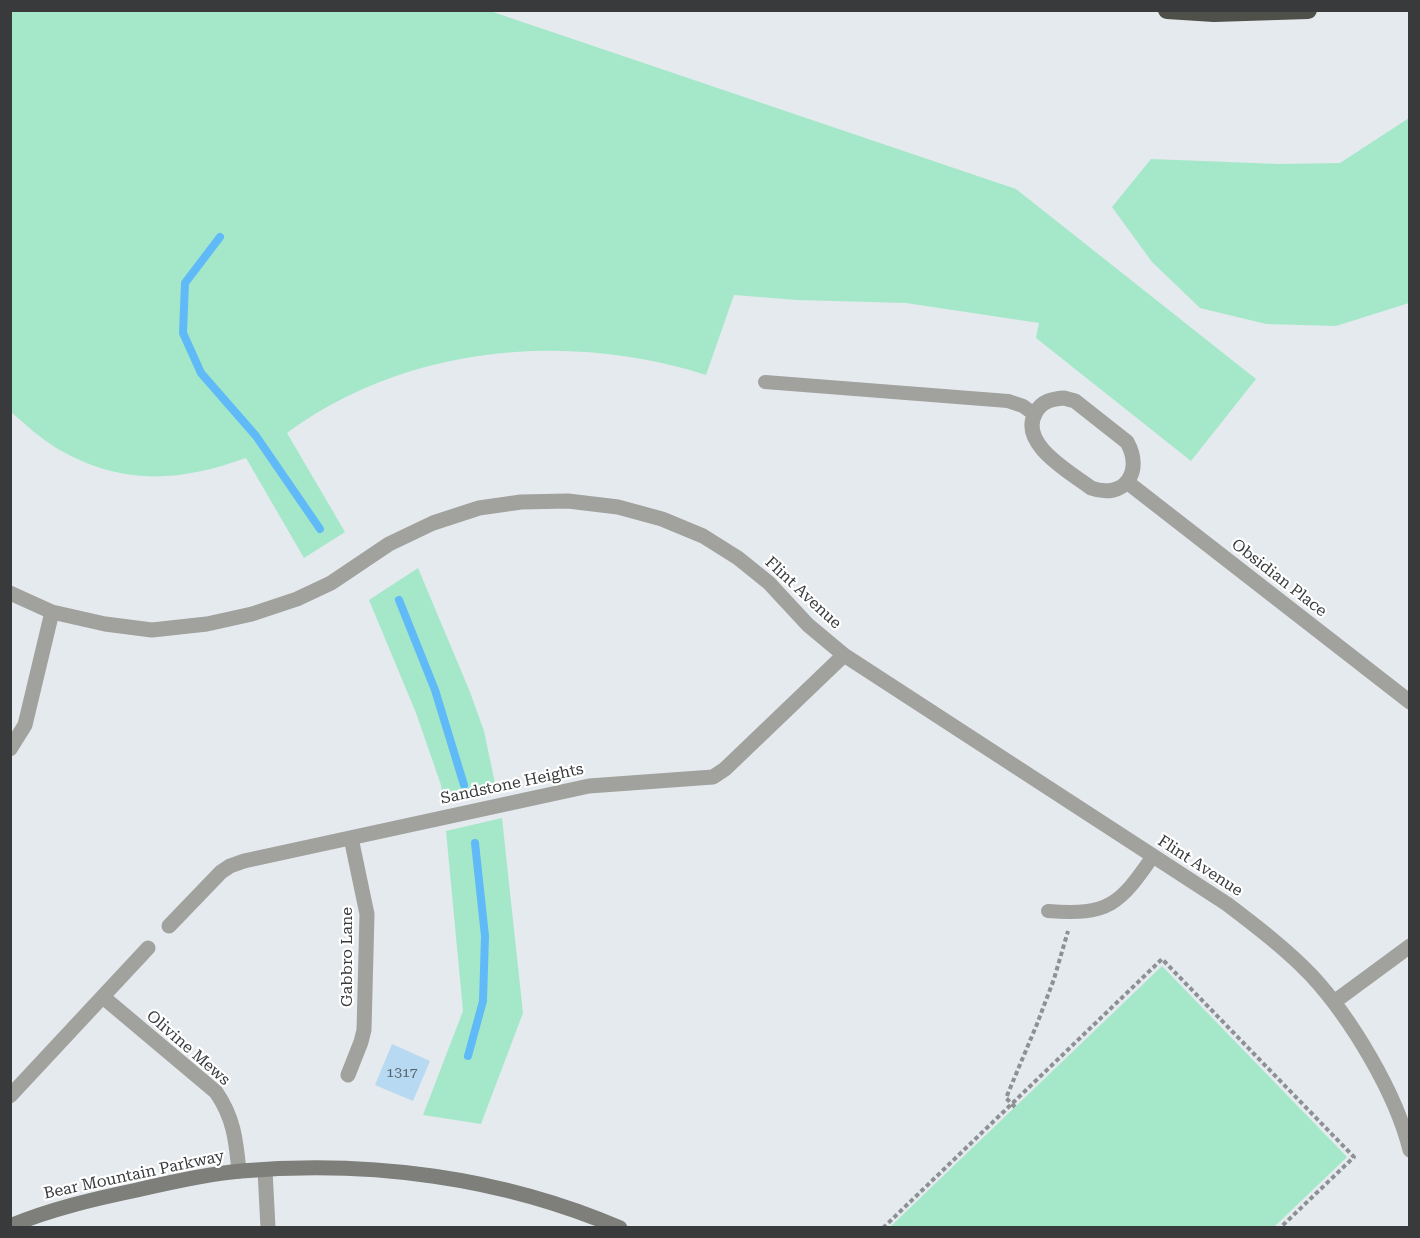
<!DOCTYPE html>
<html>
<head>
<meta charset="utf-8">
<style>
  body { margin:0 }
  #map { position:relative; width:1420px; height:1238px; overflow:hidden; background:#e4eaee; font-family:"Roboto Serif",serif }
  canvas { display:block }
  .frame { position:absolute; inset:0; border:12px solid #383a3c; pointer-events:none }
</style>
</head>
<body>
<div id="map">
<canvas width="1420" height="1238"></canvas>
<div class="frame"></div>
</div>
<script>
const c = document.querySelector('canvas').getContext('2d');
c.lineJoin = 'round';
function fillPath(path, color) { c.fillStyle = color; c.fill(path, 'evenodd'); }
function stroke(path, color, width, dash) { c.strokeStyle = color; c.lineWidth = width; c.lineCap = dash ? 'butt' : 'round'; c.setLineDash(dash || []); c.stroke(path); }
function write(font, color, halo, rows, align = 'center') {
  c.font = font + ' "Roboto Serif",serif'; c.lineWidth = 4.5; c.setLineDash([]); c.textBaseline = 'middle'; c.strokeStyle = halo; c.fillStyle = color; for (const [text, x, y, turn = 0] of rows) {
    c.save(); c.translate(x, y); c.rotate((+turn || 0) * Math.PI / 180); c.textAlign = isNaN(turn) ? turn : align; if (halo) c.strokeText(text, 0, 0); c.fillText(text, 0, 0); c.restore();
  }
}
fillPath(new Path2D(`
  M10,11h480l526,178 240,190 -65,82 -155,-123 3,-15 -133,-20 -109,-3 -63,-5 -28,80c-138,-44 -300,-30 -419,58l58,99 -41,26 -58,-100c-67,24 -123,28 -188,-9 -17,-10 -32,-24 -47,-37z
  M1409,118v185l-73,23 -70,-2 -66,-16 -48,-46 -40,-55 39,-48 128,5 61,-1z
  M418,568l52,124 14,39 12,57 -53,12 -2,-15 -25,-72 -47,-113z
  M502,818l21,195 -42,111 -58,-9 40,-104 -17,-180z
  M1162,966l185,191 -73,70h-384z`), '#a5e8c9');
stroke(new Path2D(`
  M220,237l-35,46 -2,50 18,40 55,63 64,93
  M399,600l36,90 29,95
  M468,1056l15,-55 2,-65 -10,-93`), '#60baf8', 8);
fillPath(new Path2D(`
  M392,1044l38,17 -17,40 -38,-16z`), '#b7d9f2');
stroke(new Path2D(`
  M1015,1107l-9,-9 31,-74 17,-45 14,-48
  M883,1228l279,-269 192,198 -74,71`), '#8d9194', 4, [4.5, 3]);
stroke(new Path2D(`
  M765,382l243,19 15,5 11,8
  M1048,911c61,5 72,-7 105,-55`), '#a1a19e', 14);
stroke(new Path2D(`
  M1064,398l11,3 52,41c17,30 -3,58 -36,46 -21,-16 -74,-45 -55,-76 6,-11 16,-13 28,-14z
  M1127,482l283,220
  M10,593l42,19 53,12 47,6 55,-6 45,-10 45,-15 34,-16 58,-39 44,-21 46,-15 42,-6 47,-1 50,6 44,12 41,17 35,22 31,25 39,42 36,30 383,249c29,22 59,45 84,71 40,43 85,118 99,175
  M10,749l15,-24 27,-113
  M169,926l52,-54 9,-6 14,-5 345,-75 124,-9 12,-8 119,-114
  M103,997l113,95c18,26 20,49 23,79
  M1334,1002l76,-56
  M348,1075l13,-33 3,-12 3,-116 -16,-76
  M10,1096l138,-148
  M265,1170l3,58`), '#a1a19e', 15);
stroke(new Path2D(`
  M10,1226c41,-17 84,-27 127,-36 34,-8 69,-16 104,-19 129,-11 260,6 379,57`), '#7e7e7a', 15);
stroke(new Path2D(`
  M1167,10l47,3 94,-3`), '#50504b', 18);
write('14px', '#58626a', null, [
  ["1317",402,1073]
]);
write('16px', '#383a3c', '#fff', [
  ["Obsidian Place",1279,578,38],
  ["Flint Avenue",803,593,43],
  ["Sandstone Heights",512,784,-12],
  ["Flint Avenue",1200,866,33],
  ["Gabbro Lane",347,957,-90],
  ["Olivine Mews",188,1048,41],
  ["Bear Mountain Parkway",134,1175,-12]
]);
</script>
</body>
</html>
